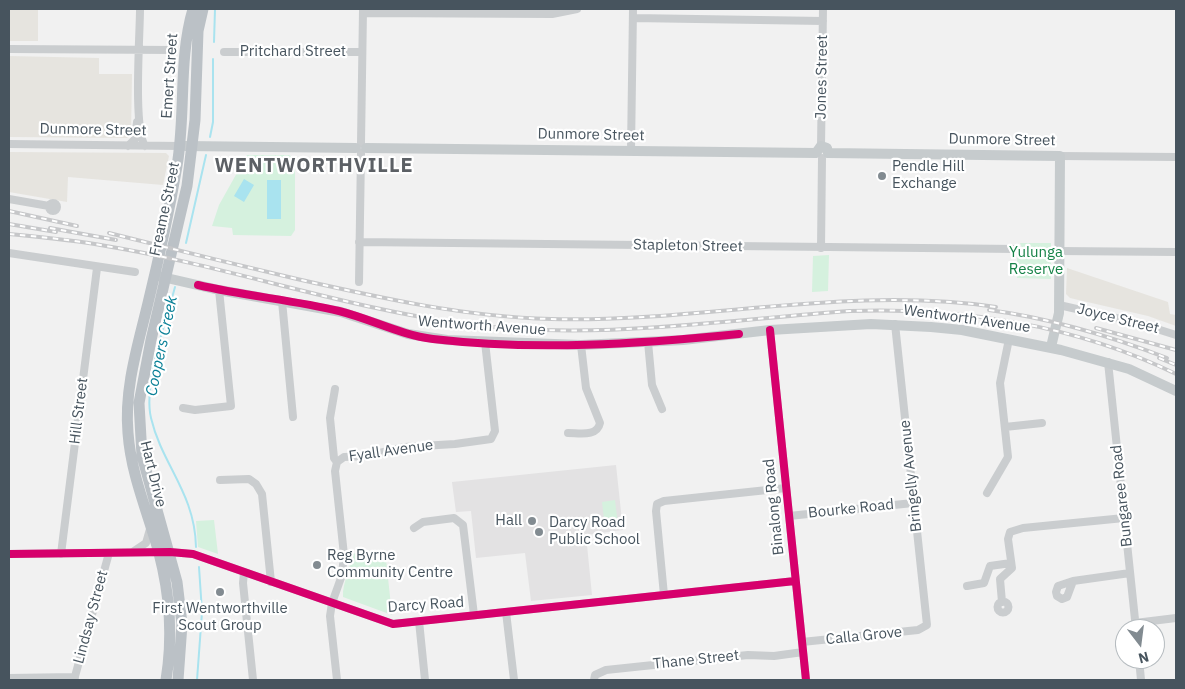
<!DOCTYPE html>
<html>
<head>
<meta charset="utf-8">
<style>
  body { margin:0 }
  #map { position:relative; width:1185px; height:689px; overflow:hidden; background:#f1f1f1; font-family:"IBM Plex Sans",sans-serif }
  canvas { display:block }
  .frame { position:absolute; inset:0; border:10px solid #47545e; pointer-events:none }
  .north { position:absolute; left:1115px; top:619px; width:50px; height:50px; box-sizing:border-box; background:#fff; border:1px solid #b5bbbf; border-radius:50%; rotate:165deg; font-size:14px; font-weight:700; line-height:20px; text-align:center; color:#47545e }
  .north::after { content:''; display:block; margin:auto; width:18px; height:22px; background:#828b91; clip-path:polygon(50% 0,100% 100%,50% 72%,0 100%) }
</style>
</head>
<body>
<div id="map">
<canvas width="1185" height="689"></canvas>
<div class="frame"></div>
<div class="north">N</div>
</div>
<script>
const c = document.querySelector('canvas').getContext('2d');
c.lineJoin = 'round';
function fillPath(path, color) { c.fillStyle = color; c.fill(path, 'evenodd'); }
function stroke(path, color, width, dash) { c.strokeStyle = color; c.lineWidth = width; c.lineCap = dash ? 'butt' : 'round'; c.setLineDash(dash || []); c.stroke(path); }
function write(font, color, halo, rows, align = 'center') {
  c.font = font + ' "IBM Plex Sans",sans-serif'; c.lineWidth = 4.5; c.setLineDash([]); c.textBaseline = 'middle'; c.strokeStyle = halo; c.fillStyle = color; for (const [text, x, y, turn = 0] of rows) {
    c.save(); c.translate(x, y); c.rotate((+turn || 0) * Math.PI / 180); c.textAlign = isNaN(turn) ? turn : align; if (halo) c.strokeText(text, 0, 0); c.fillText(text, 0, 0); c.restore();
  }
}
fillPath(new Path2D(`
  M9,9h29v32h-29z
  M9,56l90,2v16h33l-1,61 -3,3 -119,-1z
  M9,152l157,1 3,3 -6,29 -95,-8 -1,25 -58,-10z
  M1067,268l101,34 2,12 6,1v11l-28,-10 -78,-18 -4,-4z`), '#e6e4df');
fillPath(new Path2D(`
  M616,465l7,65 -37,5 6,60 -61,6 -6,-48 -49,5 -5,-47 -15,1 -4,-30z`), '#e3e2e3');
fillPath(new Path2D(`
  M247,155h42l6,4v71l-4,6 -58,-1 -1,-7 -20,-2 7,-21z
  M1020,243h31v36l-34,-1v-20l6,-8z
  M829,255l-1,36 -16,1 1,-36z
  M615,500l3,25 -13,2 -3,-25z
  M214,520l4,34 -20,-7 -2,-26z
  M385,550l7,65 -49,-18c-1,-15 9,-28 7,-43z`), '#d5f1de');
fillPath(new Path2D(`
  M244,179l10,6 -10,17 -10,-6z
  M267,180h14v39h-14z`), '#a9e3ef');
stroke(new Path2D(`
  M214,42l1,-33
  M210,137l3,-15v-63
  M186,243l20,-88
  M175,287c-9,34 -32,98 -24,131 11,47 44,75 45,129
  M197,680l5,-68 -3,-45`), '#a9e3ef', 2);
stroke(new Path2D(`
  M140,9c0,26 -7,119 5,137
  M363,13l189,1 25,-5
  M633,18l190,3
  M9,49l164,1
  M224,52h138
  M361,143l2,-133
  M9,144l171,2
  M128,146l7,-7 2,-17
  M821,146l2,-137
  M631,150l2,-141
  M1060,156l116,1
  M9,199l40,7
  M49 207a4 4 0 1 1 8 0a4 4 0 1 1-8 0Z
  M359,242l657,7
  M821,248l1,-90
  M1059,251l117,1
  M9,253l126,19
  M359,282l2,-129
  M282,301l11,116
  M1059,305l79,18 38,12
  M770,330l36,350
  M648,342l4,43 10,24
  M1108,362l28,267
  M335,389l-5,29 4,40 3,4
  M183,408l12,2 36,-4 -12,-116
  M1005,427l37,-4
  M568,433c12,0 29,4 32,-10l-14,-35 -5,-43
  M220,480l29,-1 7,5 6,10 9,88
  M987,493l21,-36 -8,-74 9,-44
  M789,516l124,-13
  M414,528l9,-6 31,-4 9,7 11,90
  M134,551l12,-8 4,-14
  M9,554l161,-2 23,2 200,70 402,-43
  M61,554l36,-286
  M244,572l-1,11 10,97
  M1073,581l-15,5 -2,6 1,4 5,3 5,-2 6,-16 57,-8
  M967,586l17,-3 6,-17 21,-3
  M664,595l-8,-84 1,-7 7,-3 122,-13
  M997.5 607a5.5 5.5 0 1 1 11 0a5.5 5.5 0 1 1-11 0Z
  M1002,602l-2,-23 12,-11 -4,-29 2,-7 13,-4 101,-10
  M506,612l8,68
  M419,621l6,59
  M1135,623l41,-5
  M802,642l116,-12 9,-5 -32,-301
  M1139,659l2,21
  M9,678l66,-1
  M74,680l35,-127
  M337,680l-7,-64 2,-13 10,-28 2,-20 -9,-84 2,-9 7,-5 23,-1 38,-9 50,-3 36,-5 4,-8 -10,-89
  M594,680l1,-5 11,-5 142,-15 26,1 29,-4`), '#cacdcf', 8);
stroke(new Path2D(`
  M185,146l171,2
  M366,148l450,5
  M816,153l5,-7 6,2 1,5
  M828,153l232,3 -1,157 -8,34
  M158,276l61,14 122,22 67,22 39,6 134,5 102,-5 87,-10 101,-6 60,3 31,3 99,20 68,19 47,22`), '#c6cbcd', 10);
stroke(new Path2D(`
  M166,680c7,-43 4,-85 -7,-127 -11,-40 -28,-78 -31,-120 -4,-45 10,-88 20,-130 11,-45 21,-91 29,-137 9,-52 1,-106 16,-157
  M178,680l4,-56 -5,-42 -35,-126 -3,-53 12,-63 36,-154 8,-66 3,-89 5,-22`), '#bbc1c6', 11);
const rail = new Path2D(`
  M9,211l68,15
  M9,224l47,8
  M50,228l66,12
  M109,233c63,16 125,31 188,46 84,19 168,38 254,40 149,4 296,-34 445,-12
  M9,234c32,3 65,6 97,12 121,20 238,62 360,78 127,17 257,-4 384,-13 111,-4 226,14 326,63
  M989,310c60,8 121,26 178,48
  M1096,328l80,22
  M1159,358l17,7`);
stroke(rail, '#c6c7c9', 4);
stroke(rail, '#fff', 2, [5.5]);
stroke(new Path2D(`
  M198,285c47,11 95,15 141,26 32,8 62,24 94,28 102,12 205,5 306,-5
  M770,330l36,350
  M9,554l161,-2 23,2 200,70 402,-43`), '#d6006c', 8);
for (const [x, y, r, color] of [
  [882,176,5,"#828b91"],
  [532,521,5,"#828b91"],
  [539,532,5,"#828b91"],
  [317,565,5,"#828b91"],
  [220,592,5,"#828b91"]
]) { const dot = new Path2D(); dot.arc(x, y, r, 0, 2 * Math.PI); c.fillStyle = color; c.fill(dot); stroke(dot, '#fff', 2); }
write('15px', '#47545e', '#fff', [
  ["Pritchard Street",293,52],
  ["Emert Street",170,76,-86],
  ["Jones Street",822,77,-89],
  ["Dunmore Street",93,130,1],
  ["Dunmore Street",591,135,1],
  ["Dunmore Street",1002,140,1],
  ["Freame Street",165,209,-78],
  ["Stapleton Street",688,246,1],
  ["Wentworth Avenue",967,319,8],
  ["Joyce Street",1118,319,14],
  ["Wentworth Avenue",482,326,4],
  ["Hill Street",79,411,-83],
  ["Fyall Avenue",391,451,-8],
  ["Hart Drive",153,474,76],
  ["Bringelly Avenue",911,476,-96],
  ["Bungaree Road",1122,496,-96],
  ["Binalong Road",774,507,-96],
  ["Bourke Road",851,509,-6],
  ["Darcy Road",426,605,-4],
  ["Lindsay Street",91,617,-75],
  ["Calla Grove",864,636,-6],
  ["Thane Street",696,660,-6]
]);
write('15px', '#47545e', '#fff', [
  ["Pendle Hill",892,167],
  ["Exchange",892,184],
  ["Hall",522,521,"right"],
  ["Darcy Road",549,523],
  ["Public School",549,540],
  ["Reg Byrne",327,556],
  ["Community Centre",327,573],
  ["First Wentworthville",220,609,"center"],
  ["Scout Group",220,626,"center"]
], 'left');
write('15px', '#158247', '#fff', [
  ["Yulunga",1036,253],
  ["Reserve",1036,270]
]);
write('italic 16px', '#0a8097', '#fff', [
  ["Coopers Creek",162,346,-78]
]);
c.letterSpacing = '1px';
write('bold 20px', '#5c6065', '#fff', [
  ["WENTWORTHVILLE",314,166]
]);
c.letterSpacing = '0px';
</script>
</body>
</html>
